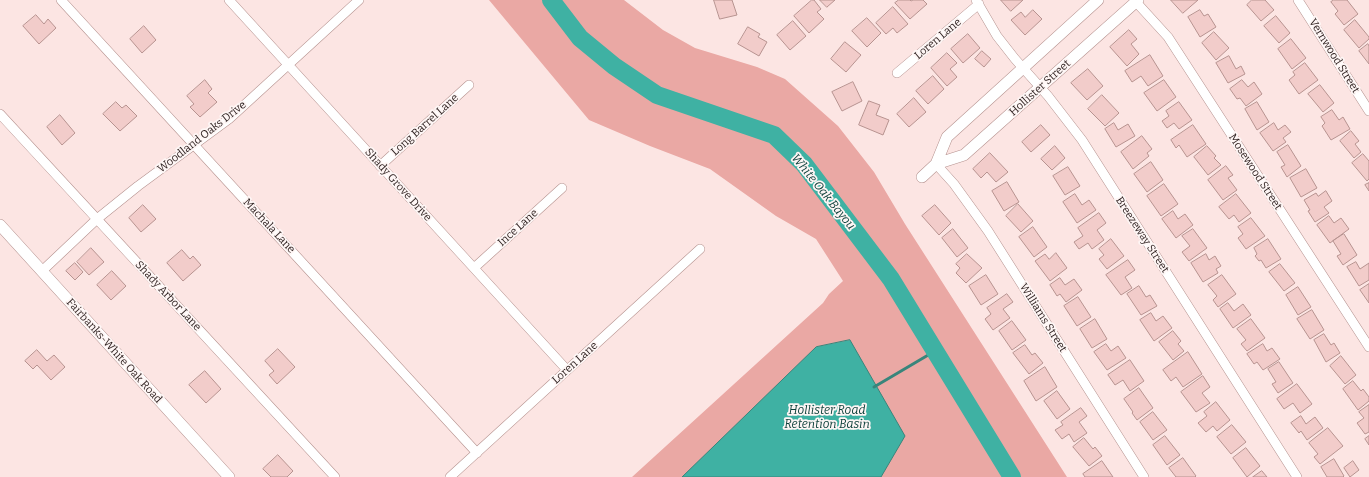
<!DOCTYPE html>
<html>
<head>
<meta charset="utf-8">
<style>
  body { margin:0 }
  canvas { display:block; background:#fce5e3 }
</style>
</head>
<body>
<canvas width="1369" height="477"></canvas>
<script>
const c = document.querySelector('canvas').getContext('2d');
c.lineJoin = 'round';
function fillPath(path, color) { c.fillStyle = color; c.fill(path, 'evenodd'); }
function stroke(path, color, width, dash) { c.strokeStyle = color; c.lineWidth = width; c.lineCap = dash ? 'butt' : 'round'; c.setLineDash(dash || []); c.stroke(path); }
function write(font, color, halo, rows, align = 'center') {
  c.font = font + ' Bitter,serif'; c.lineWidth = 3.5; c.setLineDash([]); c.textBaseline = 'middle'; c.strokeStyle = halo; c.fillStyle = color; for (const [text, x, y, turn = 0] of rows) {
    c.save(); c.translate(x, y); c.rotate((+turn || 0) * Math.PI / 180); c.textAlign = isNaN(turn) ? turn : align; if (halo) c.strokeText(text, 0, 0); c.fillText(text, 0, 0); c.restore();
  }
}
fillPath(new Path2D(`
  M489,0h135l39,30 32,18 62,19 28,12 53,47 36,46 31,52 162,253h-435l191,-174 6,-9 14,-13 -27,-42 -40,-23 -66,-47 -60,-23 -61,-26z`), '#eaa8a4');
const water = new Path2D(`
  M850,340l55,96 -24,41h-199l134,-130z`);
fillPath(water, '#3fb1a3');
stroke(water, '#39857b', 1);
stroke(new Path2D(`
  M874,387l61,-36`), '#39857b', 3);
stroke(new Path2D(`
  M551,0l29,38 34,28 43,29 117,40 30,29 87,115 121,198`), '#3fb1a3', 18);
const building = new Path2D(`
  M714,0h18l5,15 -17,4z
  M812,0h2l7,9 -4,3 7,7 -15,14 -15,-17z
  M820,0h15l-8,7z
  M899,0h11l1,1 2,-1h10l4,4 -17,15 -15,-16z
  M1001,0h22l-12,11z
  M1171,0h27l-15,13z
  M1252,0h13l9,10 -13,11 -14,-16z
  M1334,0h13l11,14 -14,11 -9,-11 3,-3 -7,-9z
  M893,7l15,17 -11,9 -4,-5 -7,6 -10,-11z
  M1033,10l9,9 -17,16 -14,-15 10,-8 4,5z
  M1200,10l4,6 4,-2 8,13 -16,10 -12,-20z
  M36,15l8,9 4,-5 8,9 -17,16 -16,-18z
  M1276,16l14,17 -11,10 -15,-17z
  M867,18l14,15 -14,14 -15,-16z
  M1355,20l14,17v2l-10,9 -15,-18z
  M793,21l13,15 -16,14 -13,-15z
  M144,26l12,14 -14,13 -12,-14z
  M748,27l12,7 -2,3 9,5 -8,14 -21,-12z
  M1129,30l8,9 -6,5 8,10 -12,12 -17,-19z
  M1214,32l15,16 -13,12 -14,-17z
  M968,34l12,14 -17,15 -12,-14z
  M1291,39l15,19 -14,11 -14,-20z
  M845,42l16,13 -15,17 -15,-13z
  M1368,44l1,2v18l-10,-13z
  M982,51l9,8 -7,8 -9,-8z
  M947,53l10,10 -7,6 7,8 -10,9 -16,-18z
  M1150,55l13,21 -15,10 -7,-10 -9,6 -7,-11z
  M1229,56l7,13 5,-3 4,8 -17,9 -12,-20z
  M1305,63l13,17 -19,14 -10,-14 6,-5 -2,-3z
  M1088,69l15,17 -16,14 -16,-17z
  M933,76l11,13 -16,15 -12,-13z
  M205,80l7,9 -4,4 9,9 -17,15 -10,-10 4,-3 -7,-8z
  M1164,80l12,17 -19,14 -13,-18z
  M1242,80l6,7 6,-5 8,12 -16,12 -6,-8 -3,1 -7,-10z
  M853,82l9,19 -20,10 -10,-19z
  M1320,85l14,18 -11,9 -15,-18z
  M1102,95l17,18 -14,13 -17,-17z
  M914,98l12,14 -17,15 -12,-13z
  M869,101l11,4 -4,10 13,5 -6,15 -24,-10z
  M116,102l6,6 4,-3 11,11 -17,15 -17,-17z
  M1179,102l13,18 -13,9 -5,-6 -7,5 -5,-7 7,-5 -3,-5z
  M1257,102l12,20 -12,8 -12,-21z
  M1332,110l7,10 4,-3 7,12 -19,11 -9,-14 3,-3 -4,-6z
  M60,115l15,18 -13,12 -15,-18z
  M1114,123l4,7 10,-6 7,12 -19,11 -11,-18z
  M1274,123l4,7 7,-5 6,7 -8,6 3,4 -13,9 -13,-18z
  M1041,125l9,10 -19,17 -9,-10z
  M1193,125l13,19 -19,13 -8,-12 -3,3 -5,-8z
  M1351,131l8,10 -4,3 6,8 -7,6 -14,-17z
  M1142,136l10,13 -5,4 2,3 -16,13 -12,-17z
  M1288,145l13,21 -14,11 -6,-10 4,-2 -8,-13z
  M1055,146l10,12 -13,12 -11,-11z
  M1207,146l9,10 -2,2 7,7 -13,10 -14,-18z
  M990,153l18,19 -12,10 -9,-10 -6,6 -8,-9z
  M1363,154l6,7v18l-2,2 -15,-18z
  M1151,162l12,18 -16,12 -13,-18z
  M1226,166l7,9 -5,3 9,12 -14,10 -15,-20z
  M1068,167l12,19 -15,9 -12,-19z
  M1306,169l11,19 -16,9 -11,-19z
  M1007,182l12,20 -15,9 -12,-20z
  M1369,183v8l-4,-6z
  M1164,184l14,20 -17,12 -14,-20z
  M1326,191l6,10 -8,6 5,6 -14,9 -7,-11 2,-1 -6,-10 12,-7 2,3z
  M1075,194l7,11 7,-5 7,10 -19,13 -14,-21z
  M1236,194l15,19 -12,9 -5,-7 -5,4 -10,-12z
  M1018,204l15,17 -12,11 -15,-16z
  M143,205l13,14 -15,13 -12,-14z
  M935,205l16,18 -12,12 -17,-19z
  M1173,211l5,8 7,-5 8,11 -17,13 -14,-19z
  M1099,213l7,10 -9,7 7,10 -12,9 -4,-6 -9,6 -5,-7 9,-6 -5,-8z
  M1329,216l5,7 7,-5 8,11 -19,14 -13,-18z
  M1251,218l14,18 -19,13 -8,-11 5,-4 -5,-7z
  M1033,227l14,20 -13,10 -15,-20z
  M953,229l15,19 -11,9 -15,-19z
  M1193,229l14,19 -18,13 -7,-9 8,-6 -8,-10z
  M1344,234l13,21 -14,10 -6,-9 4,-2 -8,-13z
  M1111,239l13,17 -17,13 -8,-10 5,-4 -5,-6z
  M1268,239l13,20 -15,9 -5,-8 -2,1 -4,-5 2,-2 -3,-6z
  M91,248l13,14 -15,13 -12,-13z
  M182,250l8,9 3,-3 8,9 -18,16 -16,-18z
  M1056,253l11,15 -17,13 -15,-20 10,-7 4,5z
  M967,254l15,14 -16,15 -10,-10 4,-5 -4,-4z
  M1206,254l3,6 6,-4 6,10 -5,3 2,4 -15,9 -12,-19z
  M1128,260l7,10 -10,7 7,11 -11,7 -15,-20z
  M1356,262l4,7 9,-6v17l-10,6 -12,-19z
  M75,263l8,9 -8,8 -9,-9z
  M1280,264l15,19 -11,8 -15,-19z
  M112,271l14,15 -15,14 -14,-15z
  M986,275l12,19 -17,11 -12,-19z
  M1222,275l14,19 -18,13 -5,-7 4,-4 -9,-11z
  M1060,278l5,7 9,-6 8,11 -16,12 -6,-8 -3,2 -7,-11z
  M1369,284v19l-9,-13z
  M1139,286l7,11 4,-2 7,11 -16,9 -14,-21z
  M1298,287l13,20 -13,8 -12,-20z
  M1007,294l6,8 -10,7 7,9 -17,12 -8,-11 6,-5 -4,-6z
  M1078,297l13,20 -14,9 -13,-20z
  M1228,303l6,8 9,-7 8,11 -18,13 -13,-19z
  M1312,310l12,20 -14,9 -13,-20z
  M1151,313l5,8 7,-5 9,12 -18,13 -14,-21z
  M1095,319l12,20 -15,9 -12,-19z
  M1251,319l14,19 -18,13 -6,-7 5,-4 -9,-11z
  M1012,321l14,19 -14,10 -13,-19z
  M1173,331l8,10 -3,3 6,7 -11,9 -14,-18z
  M1324,334l7,11 3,-2 6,10 -14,9 -12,-22z
  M1106,344l5,7 7,-5 8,12 -19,12 -13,-18z
  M1263,344l4,7 5,-3 8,11 -17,11 -6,-8 -3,2 -7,-10z
  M1025,345l7,10 3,-2 8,10 -14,11 -16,-21z
  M278,349l17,18 -18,17 -8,-9 5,-4 -9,-10z
  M37,350l10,11 7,-6 11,12 -14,13 -14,-15 -4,4 -8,-8z
  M1188,352l14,22 -19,13 -7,-10 -5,4 -8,-11z
  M1341,356l15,19 -11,9 -15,-18z
  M1130,360l14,21 -14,10 -7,-11 -8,5 -7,-10z
  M1279,362l14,21 -15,10 -6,-9 4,-2 -8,-13z
  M1045,367l12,20 -21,14 -12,-20z
  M205,371l16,18 -15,14 -17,-18z
  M1203,376l7,11 -8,6 8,10 -14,9 -15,-20z
  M1353,381l8,10 2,-2 6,8v4l-11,9 -15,-21z
  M1297,384l15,20 -12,9 -7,-10 -9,6 -7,-10z
  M1139,388l14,20 -16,12 -5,-7 1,-1 -9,-13z
  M1057,391l13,18 -13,10 -13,-18z
  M1216,402l14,18 -13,11 -4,-5 -7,6 -8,-9 9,-7 -3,-4z
  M1369,405v27l-4,2 -8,-11 7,-5 -5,-6z
  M1081,408l6,8 -8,6 8,11 -13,9 -5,-8 -7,5 -7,-9 8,-5 -2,-3z
  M1153,412l14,18 -14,10 -13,-18z
  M1301,416l5,8 9,-7 8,11 -16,12 -6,-9 -2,2 -8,-10z
  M1232,425l14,17 -15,12 -14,-17z
  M1328,428l15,18 -23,18 -6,-7 4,-3 -9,-11z
  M1165,436l15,19 -13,10 -14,-20z
  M1369,436v9l-4,-6z
  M1084,438l9,11 2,-2 7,9 -13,10 -16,-19z
  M1246,448l14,18 -13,11 -14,-19z
  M278,455l15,16 -6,6h-16l-8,-8z
  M1183,458l13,18 -1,1h-19l-7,-9z
  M1334,459l10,17 -1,1h-16l-6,-10z
  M1102,461l11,16h-28l-2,-3z
  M1353,461l6,9 -9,7 -6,-9z
  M1262,471l5,6h-14z`);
fillPath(building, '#f2ccca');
stroke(building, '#b79390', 1);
const minor = new Path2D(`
  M61,0l416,453
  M229,0l338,370
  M976,0l21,36 18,23 33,37 34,44 215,337
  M1298,0l71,111
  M1136,2l32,35 201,310
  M897,73l82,-69
  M0,114l335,363
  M936,164l18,20 34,47 156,246
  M380,166l89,-81
  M474,268l88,-80
  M42,271l55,-52 41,-33 91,-67 130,-119
  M450,477l250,-228`);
const tertiary = new Path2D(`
  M936,164l28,-9 174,-155
  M922,177l14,-13 11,-27 151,-137
  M0,225l229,252`);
stroke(minor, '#b5928f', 10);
stroke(tertiary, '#b5928f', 12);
stroke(minor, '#fff', 9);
stroke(tertiary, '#fff', 11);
write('11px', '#2b1e1d', '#fef6f5', [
  ["Loren Lane",938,39,-40],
  ["Vernwood Street",1334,56,58],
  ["Hollister Street",1040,88,-42],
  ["Long Barrel Lane",425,125,-42],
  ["Woodland Oaks Drive",202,137,-38],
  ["Mosewood Street",1255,172,57],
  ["Shady Grove Drive",398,185,48],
  ["Machala Lane",269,226,47],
  ["Ince Lane",518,228,-42],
  ["Breezeway Street",1142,235,57],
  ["Shady Arbor Lane",168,296,47],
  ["Williams Street",1043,318,58],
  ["Fairbanks-White Oak Road",114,351,48],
  ["Loren Lane",575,363,-42]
]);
write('italic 12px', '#0a3e38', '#fef6f5', [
  ["White Oak Bayou",823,192,51],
  ["Hollister Road",827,411],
  ["Retention Basin",827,425]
]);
</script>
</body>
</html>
